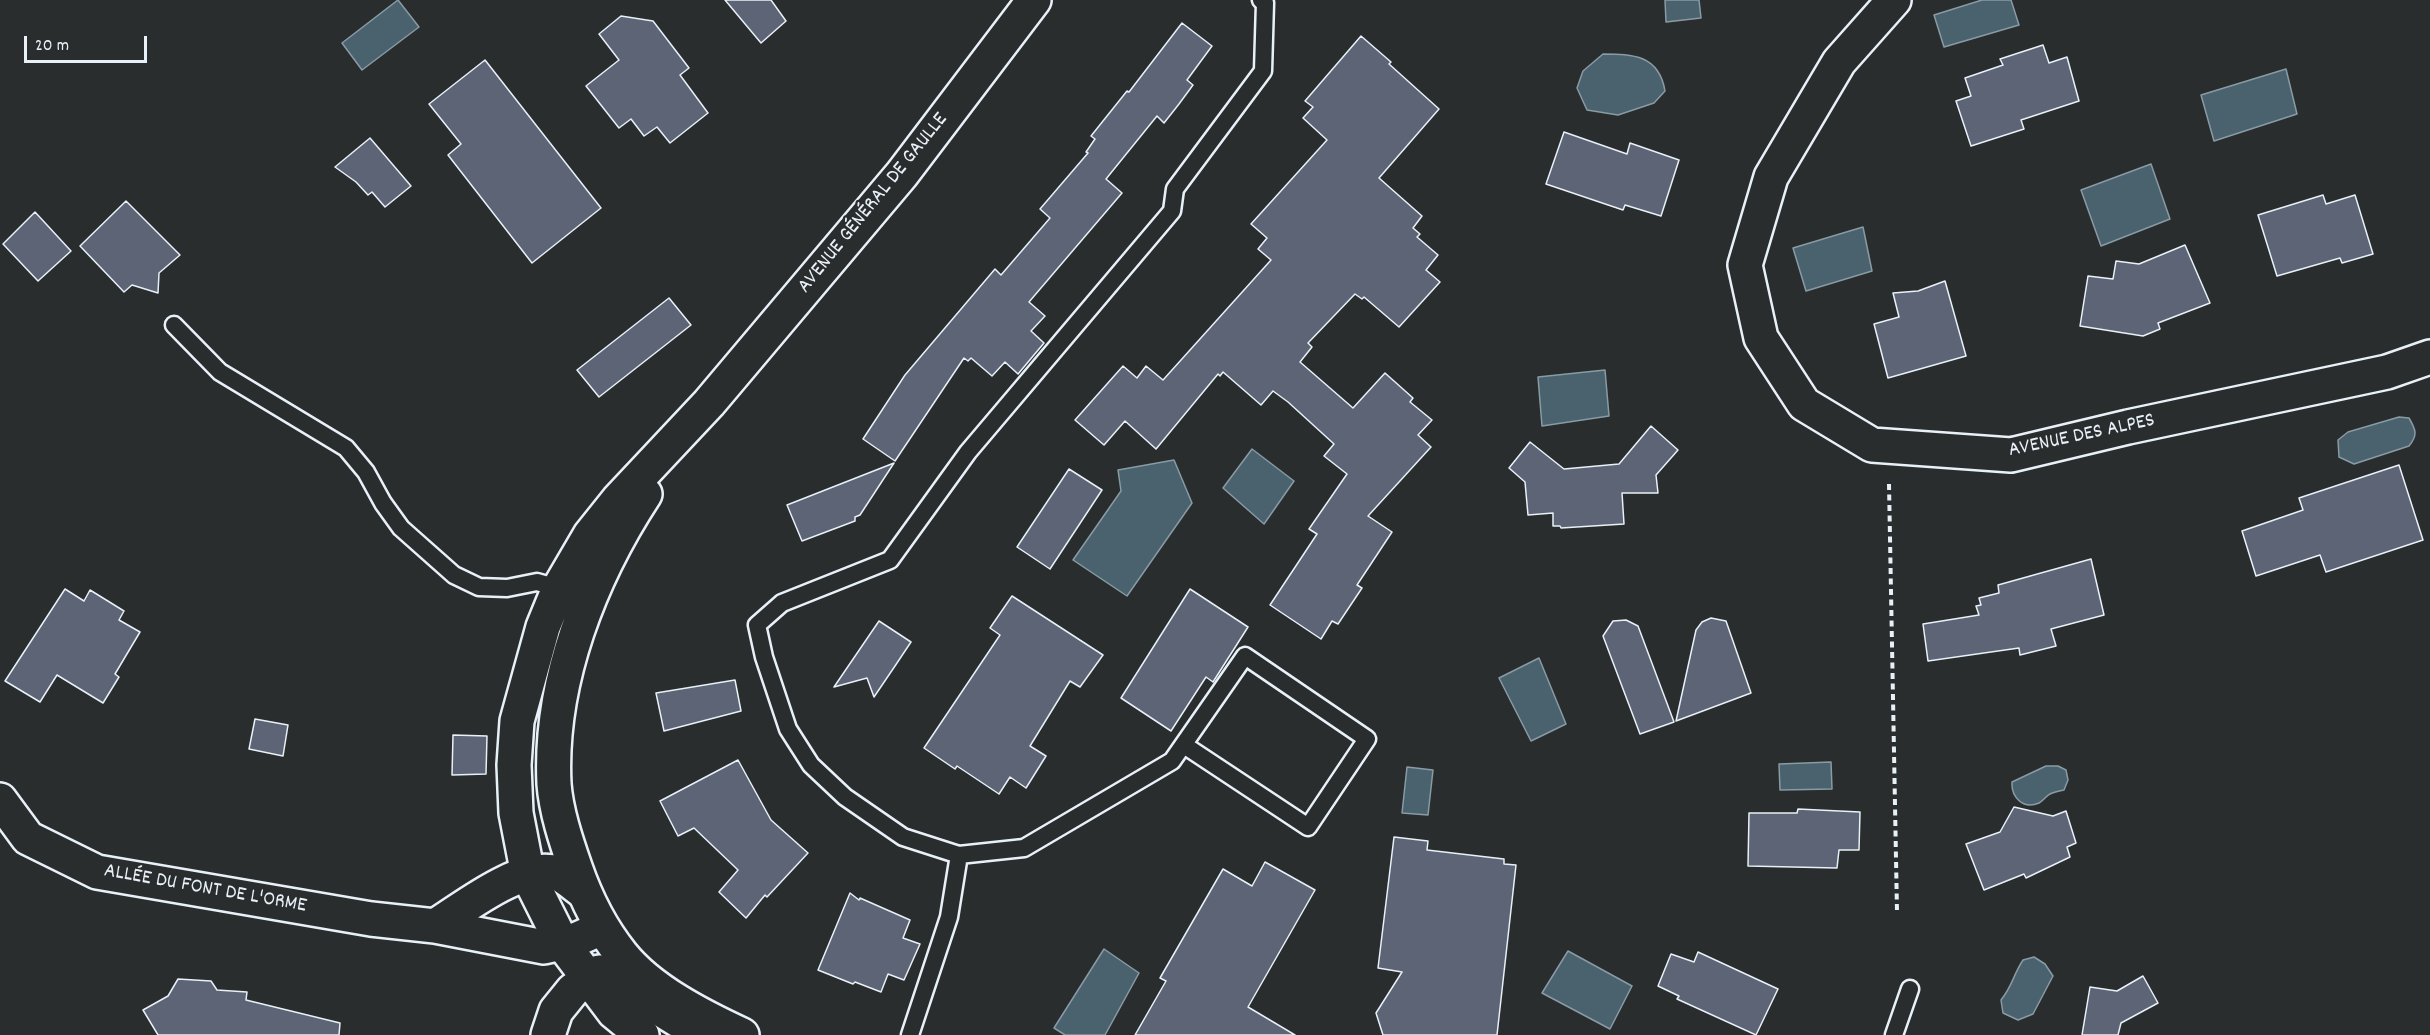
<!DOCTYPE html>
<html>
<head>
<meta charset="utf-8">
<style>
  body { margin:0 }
  #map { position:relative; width:2430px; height:1035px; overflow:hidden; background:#2a2d2e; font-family:Dekko,sans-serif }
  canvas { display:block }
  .scale { position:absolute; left:24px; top:36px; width:123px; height:27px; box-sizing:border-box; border:3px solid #e8f1f8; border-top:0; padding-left:8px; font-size:18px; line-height:21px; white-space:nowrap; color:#e8f1f8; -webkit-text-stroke:4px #2a2d2e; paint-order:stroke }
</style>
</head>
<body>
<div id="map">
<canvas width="2430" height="1035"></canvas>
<div class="scale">20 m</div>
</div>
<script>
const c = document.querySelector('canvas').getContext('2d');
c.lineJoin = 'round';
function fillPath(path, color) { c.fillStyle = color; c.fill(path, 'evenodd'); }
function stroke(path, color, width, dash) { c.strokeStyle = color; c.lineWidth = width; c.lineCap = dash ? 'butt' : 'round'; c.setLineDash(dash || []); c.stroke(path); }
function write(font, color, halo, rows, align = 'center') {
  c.font = font + ' Dekko,sans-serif'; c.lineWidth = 4.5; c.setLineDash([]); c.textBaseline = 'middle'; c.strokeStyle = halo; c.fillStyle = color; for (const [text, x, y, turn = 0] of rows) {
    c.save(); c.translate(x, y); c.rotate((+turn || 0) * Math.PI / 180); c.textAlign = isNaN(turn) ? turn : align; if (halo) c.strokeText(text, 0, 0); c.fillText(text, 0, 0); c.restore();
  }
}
const water = new Path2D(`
  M398,0l21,27 -57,43 -20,-27z
  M1665,0h34l2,18 -35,4z
  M1982,0h29l8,25 -75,22 -10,-32z
  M1603,54c30,0 56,1 62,37l-11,12 -36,12 -31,-5 -10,-22 6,-17z
  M2286,69l11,45 -83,27 -13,-46z
  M2151,164l19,55 -69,27 -20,-56z
  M1863,227l9,44 -66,20 -13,-43z
  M1605,370l4,46 -67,10 -4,-49z
  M2399,417l10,1c7,12 9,17 0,28l-55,18 -15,-7 -1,-17 10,-8z
  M1252,449l42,32 -30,43 -41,-36z
  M1174,460l18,43 -65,93 -54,-36 48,-69 -3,-21z
  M1539,658l27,66 -35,17 -32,-63z
  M1831,762l1,27 -52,1 -1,-26z
  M2046,766h12l8,4 2,10 -4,10c-5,1 -10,2 -14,4 -4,2 -7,7 -11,9 -16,7 -28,-6 -27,-21z
  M1407,767l26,3 -5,45 -26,-2z
  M1104,949l35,24 -34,62h-40l-11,-7z
  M1568,951l64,35 -22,43 -68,-36z
  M2034,957l11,7 8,12 -20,38 -15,6 -15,-7 -2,-13c12,-15 12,-25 22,-40z`);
fillPath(water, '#4a626e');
stroke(water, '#899ba5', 1.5);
const building = new Path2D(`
  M725,0h46l15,21 -25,22z
  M621,16l32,5 36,47 -9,7 28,38 -38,30 -13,-16 -13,9 -13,-17 -12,9 -33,-42 33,-26 -20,-26z
  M1182,23l30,23 -25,34 6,5 -14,19 -15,19 -7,-7 -51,63 16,14 -93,109 16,14 -14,15 13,12 -26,31 -13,-12 -13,14 -21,-18 -3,3 -4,-3 -69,103 -32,-22 42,-64 90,-106 6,6 49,-57 -10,-9 48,-56 -2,-1 9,-13 -4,-3 36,-45 2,1z
  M1361,36l30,26 -2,2 50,45 -60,69 43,38 -9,12 7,6 -3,3 21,18 -12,15 14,12 -41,45 -35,-30 -2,2 -7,-5 -47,49 4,4 -12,15 53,46 32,-35 28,25 -3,4 22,18 -14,15 13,12 -63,69 24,16 -35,53 5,3 -24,36 -6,-3 -11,18 -51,-34 47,-71 -8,-5 38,-55 -23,-18 10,-12 -46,-42 -15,-11 -12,14 -38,-33 -3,4 -2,-2 -62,75 -31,-28 -21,24 -29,-25 48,-54 14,12 9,-12 17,14 108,-120 -13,-11 9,-11 -16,-14 76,-84 -24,-22 10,-11 -8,-6z
  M2043,45l6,18 18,-6 12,44 -58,19 3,9 -53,17 -15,-45 15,-5 -6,-18 38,-13 -3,-6z
  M485,60l116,148 -69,55 -84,-108 13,-11 -32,-40z
  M1564,132l63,22 3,-11 49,17 -18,56 -36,-11 -2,5 -77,-26z
  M370,138l41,48 -26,21 -13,-15 -4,3 -12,-13 -21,-15z
  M2323,195l3,9 29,-9 18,59 -31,9 -2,-5 -63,18 -19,-61z
  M126,201l54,54 -21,18 -1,20 -26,-8 -8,7 -44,-46z
  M35,212l36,39 -33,30 -35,-37z
  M2185,245l25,58 -52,20 2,6 -17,7 -63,-10 8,-50 25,3 3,-18 23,3z
  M1945,281l21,75 -78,22 -14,-54 25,-7 -6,-24 25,-2z
  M669,298l22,27 -92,72 -22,-27z
  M1651,426l27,24 -22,25 2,18h-36l2,31 -63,4 -1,-2h-7v-13l-25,2 -3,-33 -16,-14 21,-26 34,27 55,-5z
  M894,463l-34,52 -5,2v4l-53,20 -15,-36z
  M2399,465l24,75 -97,32 -6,-17 -64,21 -14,-45 61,-21 -4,-12z
  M1069,469l33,21 -52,79 -33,-22z
  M2091,559l13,56 -53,14 5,17 -36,9 -1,-7 -91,13 -5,-37 56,-9 -3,-9 5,-1 -2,-7 20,-5 -1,-8z
  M65,589l19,12 6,-11 34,21 -5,9 21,12 -25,42 4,3 -16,26 -46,-28 -17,27 -35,-21z
  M1190,589l58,38 -35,55 -7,-5 -35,54 -50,-33z
  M1012,596l91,59 -23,32 -10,-6 -40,65 16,10 -20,32 -16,-11 -11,17 -42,-28 -2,3 -31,-21 76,-113 -10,-7z
  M1711,618l15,3 25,72 -75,28 20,-91 6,-8z
  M1626,620l12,6 36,96 -34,12 -37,-98 10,-15z
  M879,621l32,21 -16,24 -21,31 -7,-19 -33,9z
  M735,680l6,31 -77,20 -8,-38z
  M255,719l33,6 -5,31 -34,-7z
  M453,735l34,1 -1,38 -34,1z
  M738,760l33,60 37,33 -41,44 -2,-2 -19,23 -27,-26 19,-22 -44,-42 -16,8 -18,-35z
  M2014,807l39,9 13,-5 10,32 -9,4 3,10 -44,21 -2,-4 -40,16 -18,-46 34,-12z
  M1798,809l62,3 -1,38h-20l-2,18 -89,-2 1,-53h48z
  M1394,837l34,4 -1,9 77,9v5l12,1 -19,170h-114l-7,-22 26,-41 -24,-4z
  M1265,862l50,28 -67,117 47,28h-160l31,-54 -6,-3 63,-109 29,17z
  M850,893l9,7 1,-2 50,22 -7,18 17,6 -16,36 -16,-6 -7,18 -26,-10 -2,2 -35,-14z
  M1698,952l80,37 -22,46 -79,-36 2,-3 -21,-10 13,-32 23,8z
  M2143,976l15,27 -37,20 -3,12h-36l8,-48 27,4z
  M178,979l33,2 6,9 30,2 -1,8 94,23 -1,12h-181l-15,-25 25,-14z`);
fillPath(building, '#5d6475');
stroke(building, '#e8f1f8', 1.5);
const lane = new Path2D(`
  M174,325l46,47 126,76 20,24 17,31 18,25 53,47 25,12 28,1 30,-6 25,7
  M1184,745l124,82 59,-88 -122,-83 -73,105 -148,87 -65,7 -56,-18 -58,-40 -34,-32 -23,-36 -24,-72 -7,-32 25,-22 108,-43 78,-108 204,-241 3,-22 88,-118 2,-68 -4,-3
  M910,1035l39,-118 10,-62
  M1894,1035l16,-46`);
const street = new Path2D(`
  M1894,0l-55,62 -68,115 -26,88 16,73 43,66 68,41 139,10 117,-28 259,-55 43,-15
  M0,800l28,38 69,34 274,47 64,7 109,21 31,-7 27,-12
  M435,926c29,-18 86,-64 122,-53 9,4 18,13 27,19
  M548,1035l8,-24 17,-21 26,-18h11l34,27 34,21 16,3`);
const secondary = new Path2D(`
  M645,494c-55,84 -96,188 -91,290 2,27 12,57 21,83 11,32 26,62 47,88 28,35 79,61 120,80
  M642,1035l-28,-23 -52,-69 -34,-68 -12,-62 -2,-48 3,-44 26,-94 16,-39 31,-53 28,-35 91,-97 193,-229 132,-174`);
stroke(lane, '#e8f1f8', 21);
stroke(street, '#e8f1f8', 38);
stroke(secondary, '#e8f1f8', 38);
stroke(new Path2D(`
  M1889,484l8,428`), '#e8f1f8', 4, [6, 4.5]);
stroke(lane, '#2a2d2e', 16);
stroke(street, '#2a2d2e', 33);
stroke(secondary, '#2a2d2e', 33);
write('21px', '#e8f1f8', '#2a2d2e', [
  ["AVENUE GÉNÉRAL DE GAULLE",874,204,-51],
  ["AVENUE DES ALPES",2082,437,-12],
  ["ALLÉE DU FONT DE L'ORME",205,890,10]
]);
</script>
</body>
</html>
